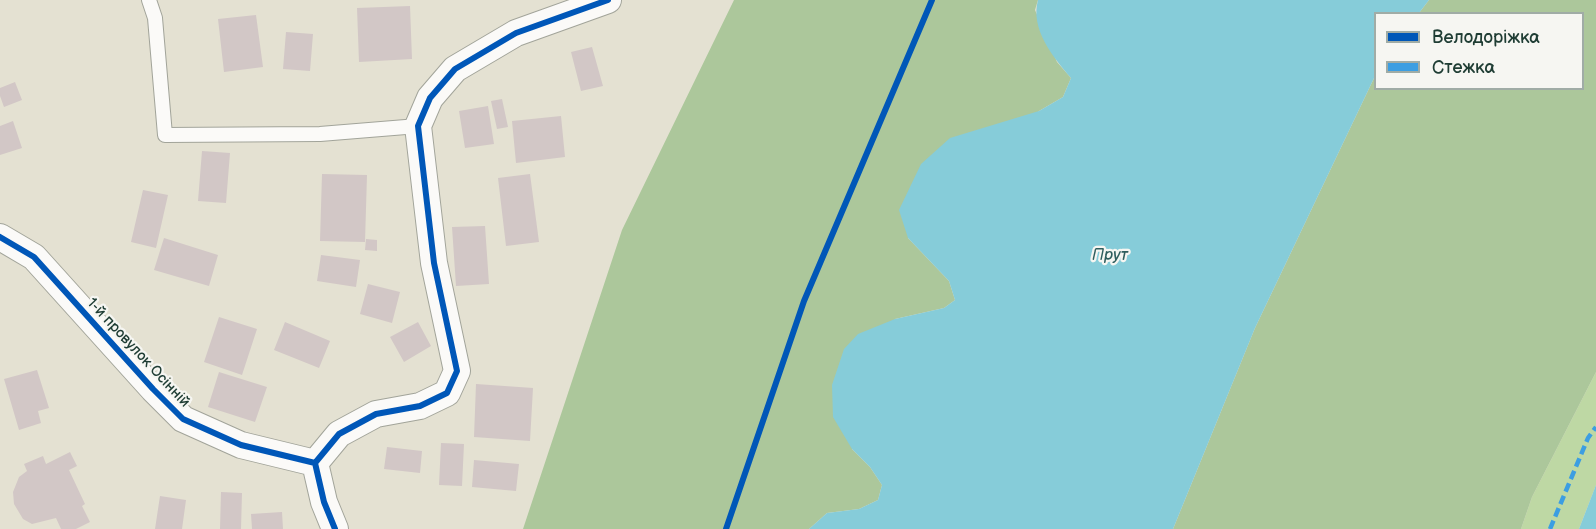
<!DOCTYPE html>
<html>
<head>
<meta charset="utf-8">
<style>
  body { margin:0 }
  #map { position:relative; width:1596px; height:529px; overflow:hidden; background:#e4e1d2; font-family:"Balsamiq Sans",sans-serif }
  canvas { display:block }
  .legend { position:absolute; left:1374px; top:12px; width:210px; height:78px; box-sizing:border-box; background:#f6f6f2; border:2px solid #a0aca6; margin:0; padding:8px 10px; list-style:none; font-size:18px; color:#1f3d34 }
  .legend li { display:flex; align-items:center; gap:12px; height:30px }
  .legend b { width:30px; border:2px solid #a0aca6 }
</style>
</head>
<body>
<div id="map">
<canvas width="1596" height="529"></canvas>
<ul class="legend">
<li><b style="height:8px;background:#0057b8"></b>Велодоріжка</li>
<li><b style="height:8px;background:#3c9ee2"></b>Стежка</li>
</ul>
</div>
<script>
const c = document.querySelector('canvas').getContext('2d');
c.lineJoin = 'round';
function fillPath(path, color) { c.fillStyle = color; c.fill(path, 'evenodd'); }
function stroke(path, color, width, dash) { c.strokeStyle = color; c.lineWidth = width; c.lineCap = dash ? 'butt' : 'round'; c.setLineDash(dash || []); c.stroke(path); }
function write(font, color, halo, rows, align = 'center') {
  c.font = font + ' "Balsamiq Sans",sans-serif'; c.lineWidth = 4.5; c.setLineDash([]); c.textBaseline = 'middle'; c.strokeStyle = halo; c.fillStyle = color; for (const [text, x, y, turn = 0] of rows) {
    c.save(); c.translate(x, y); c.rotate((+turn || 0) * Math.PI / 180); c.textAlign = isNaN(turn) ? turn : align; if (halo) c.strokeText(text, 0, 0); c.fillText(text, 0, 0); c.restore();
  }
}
fillPath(new Path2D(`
  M1596,372v113l-17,44h-58l11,-32z`), '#bed8a4');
fillPath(new Path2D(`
  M734,0h304l-3,10 22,52 14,16 -8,19 -24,14 -131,127 41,43 6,19 -11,8 -49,11 -43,130 18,18 12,18 -4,15 -19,9 -32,4 -18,16h-286l99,-299z
  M1429,0h167v372l-64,125 -11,32h-348l82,-201 120,-252 1,12h206v-74l-163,-1z`), '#acc79b');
fillPath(new Path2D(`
  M1038,0h391l-10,13 -43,1 -1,62 -120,252 -82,201h-364l18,-16 32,-4 19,-9 4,-15 -12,-18 -18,-18 -19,-32 -1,-32 12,-36 14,-15 37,-15 49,-11 11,-8 -6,-19 -41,-43 -9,-28 22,-46 29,-26 89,-27 24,-14 8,-19c-18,-21 -41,-49 -33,-78z
  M1596,485v44h-17z`), '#86ccd9');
fillPath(new Path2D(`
  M410,6l2,53 -53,3 -2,-54z
  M256,15l7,52 -39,5 -6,-53z
  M286,32l27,2 -3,37 -27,-2z
  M592,47l11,39 -22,5 -10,-39z
  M15,82l7,18 -18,7 -4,-11v-8z
  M502,99l6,28 -11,2 -6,-28z
  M488,106l6,38 -29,4 -6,-37z
  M561,116l4,41 -49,6 -4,-42z
  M13,121l9,27 -22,7v-29z
  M202,151l28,2 -4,50 -28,-2z
  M322,174l45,1 -2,67 -45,-1z
  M530,174l9,68 -33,4 -8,-68z
  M143,190l25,5 -12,53 -25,-6z
  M485,226l4,58 -33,2 -4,-59z
  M164,238l54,17 -9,31 -55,-16z
  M366,239l11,1v11l-12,-1z
  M321,255l39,5 -4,27 -39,-6z
  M368,284l32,8 -8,31 -32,-9z
  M219,317l38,12 -15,46 -38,-13z
  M285,322l45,19 -11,27 -45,-18z
  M418,322l13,24 -27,16 -14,-25z
  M37,370l12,38 -11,3 3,12 -22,7 -15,-51z
  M219,372l48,15 -12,35 -47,-15z
  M476,384l57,4 -3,53 -56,-4z
  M441,443l23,1 -2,42 -23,-1z
  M387,447l35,4 -2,22 -36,-4z
  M70,452l7,14 -8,4 16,34 -3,2 8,16 -14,7h-15l-5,-11 -24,6 -9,-5 -9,-15 -1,-12 6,-15 8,-6 -3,-7 19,-8 3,8z
  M474,460l45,4 -3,27 -44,-4z
  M221,492l21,1 -1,36h-21z
  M160,496l26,4 -4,29h-27z
  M282,512l1,17h-31l-1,-15z`), '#d2c7c6');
const lane = new Path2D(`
  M149,0l6,18 10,117 155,-1 98,-8`);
const street = new Path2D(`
  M0,237l34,20 119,132 30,30 58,26 74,18 9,39 11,27
  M315,463l24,-29 37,-20 44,-8 27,-13 10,-22 -23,-108 -16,-137 12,-28 25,-29 61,-36 92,-33`);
stroke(lane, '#a2a49a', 16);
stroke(street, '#a2a49a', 28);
stroke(lane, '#fbfaf8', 14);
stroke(street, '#fbfaf8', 26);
stroke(new Path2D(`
  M1550,529l38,-91 8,-11`), '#3c9ee2', 4.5, [9, 4.5]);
stroke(new Path2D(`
  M0,237l34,20 119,132 30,30 58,26 74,18 9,39 11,27
  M315,463l24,-29 37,-20 44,-8 27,-13 10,-22 -23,-108 -16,-137 12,-28 25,-29 61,-36 92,-33
  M726,529l78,-228 128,-301`), '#0057b8', 6);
write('15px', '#1f3d34', '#f6f6f2', [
  ["1-й провулок Осінній",138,353,47]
]);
write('italic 16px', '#2f5e5e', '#f6f6f2', [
  ["Прут",1110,256]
]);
</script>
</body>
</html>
